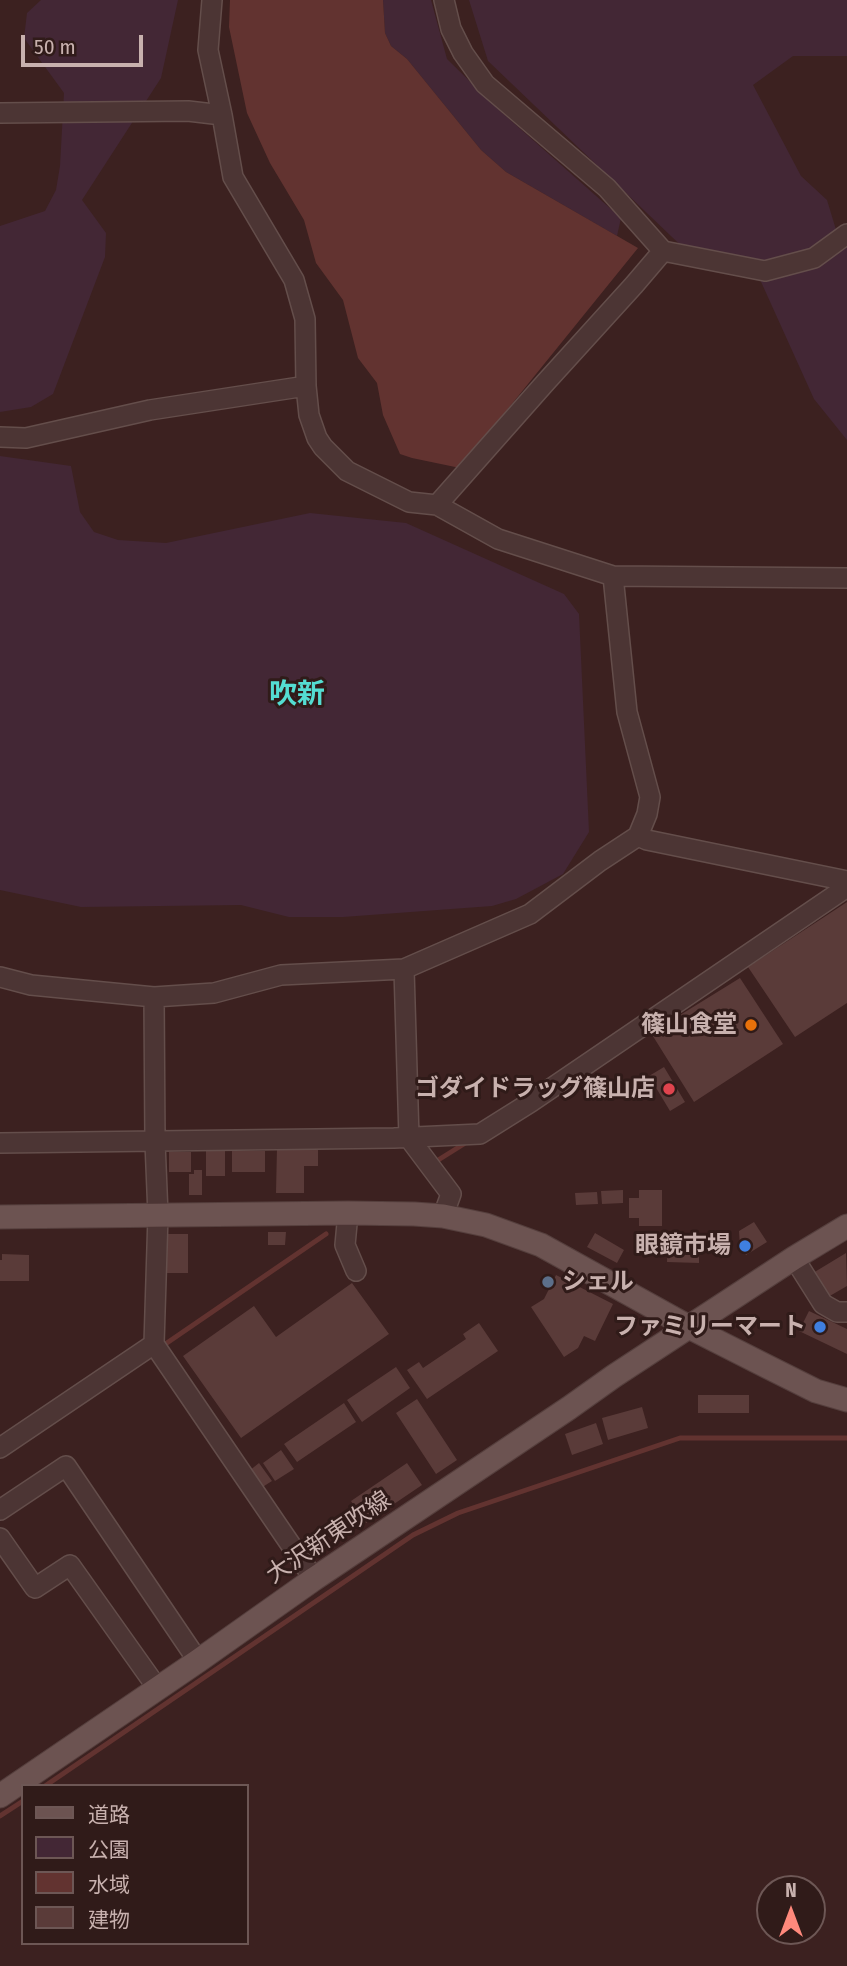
<!DOCTYPE html>
<html>
<head>
<meta charset="utf-8">
<style>
  body { margin:0 }
  #map { position:relative; width:847px; height:1966px; overflow:hidden; background:#3c2120; font-family:"Fira Sans Condensed","Noto Sans JP",sans-serif }
  canvas { display:block }
  .legend { position:absolute; left:21px; top:1784px; width:228px; height:161px; box-sizing:border-box; background:#301b19; border:2px solid #6d5755; margin:0; padding:9px 12px; list-style:none; font-size:21px; color:#c8b1ae }
  .legend li { display:flex; align-items:center; gap:14px; height:35px }
  .legend b { width:35px; border:2px solid #6d5755 }
  .north { position:absolute; left:756px; top:1875px; width:70px; height:70px; box-sizing:border-box; background:#301b19; border:2px solid #6d5755; border-radius:50%; rotate:0deg; font-size:19px; font-weight:700; line-height:28px; text-align:center; color:#c8b1ae }
  .north::after { content:''; display:block; margin:auto; width:24px; height:32px; background:#ff897c; clip-path:polygon(50% 0,100% 100%,50% 72%,0 100%) }
  .scale { position:absolute; left:21px; top:35px; width:122px; height:32px; box-sizing:border-box; border:4px solid #c8b1ae; border-top:0; padding-left:9px; font-size:21px; line-height:24px; white-space:nowrap; color:#c8b1ae; -webkit-text-stroke:5px #301b19; paint-order:stroke }
</style>
</head>
<body>
<div id="map">
<canvas width="847" height="1966"></canvas>
<ul class="legend">
<li><b style="height:9px;background:#6c5351"></b>道路</li>
<li><b style="height:19px;background:#432735"></b>公園</li>
<li><b style="height:19px;background:#623330"></b>水域</li>
<li><b style="height:19px;background:#5a3b39"></b>建物</li>
</ul>
<div class="north">N</div>
<div class="scale">50 m</div>
</div>
<script>
const c = document.querySelector('canvas').getContext('2d');
c.lineJoin = 'round';
function fillPath(path, color) { c.fillStyle = color; c.fill(path, 'evenodd'); }
function stroke(path, color, width, dash) { c.strokeStyle = color; c.lineWidth = width; c.lineCap = dash ? 'butt' : 'round'; c.setLineDash(dash || []); c.stroke(path); }
function write(font, color, halo, rows, align = 'center') {
  c.font = font + ' "Fira Sans Condensed","Noto Sans JP",sans-serif'; c.lineWidth = 6; c.setLineDash([]); c.textBaseline = 'middle'; c.strokeStyle = halo; c.fillStyle = color; for (const [text, x, y, turn = 0] of rows) {
    c.save(); c.translate(x, y); c.rotate((+turn || 0) * Math.PI / 180); c.textAlign = isNaN(turn) ? turn : align; if (halo) c.strokeText(text, 0, 0); c.fillText(text, 0, 0); c.restore();
  }
}
fillPath(new Path2D(`
  M41,0h137l-17,78 -79,122 24,33 -1,24 -52,137 -22,13 -31,5v-186l45,-15 11,-21 4,-24 4,-73 -40,-55 3,-25z
  M383,0h48l16,59 52,51 122,108 -4,18 -111,-64 -25,-22 -74,-91 -16,-13 -6,-13z
  M469,0h378v56h-54l-40,29 48,91 26,24 10,33 10,13v194l-33,-41 -61,-135 -58,-5 -207,-198z
  M0,456l71,10 9,46 14,20 24,8 48,3 144,-30 96,10 158,71 15,20 10,218 -26,42 -47,25 -24,7 -149,11h-54l-48,-12 -160,2 -81,-17z`), '#432735');
fillPath(new Path2D(`
  M230,0h153l2,33 6,13 16,13 74,91 25,22 132,76 -178,220 -48,-10 -12,-4 -17,-39 -6,-32 -19,-25 -15,-58 -27,-37 -12,-43 -34,-57 -23,-50 -18,-86z`), '#623330');
stroke(new Path2D(`
  M435,1162l32,-20
  M161,1347l165,-113
  M45,1786l368,-251 45,-22 222,-75h167
  M0,1816l23,-15`), '#623330', 5);
fillPath(new Path2D(`
  M847,902v101l-52,34 -47,-70z
  M740,978l43,66 -89,58 -43,-69z
  M664,1067l21,35 -15,9 -21,-35z
  M277,1148h41v18h-14v27h-28z
  M206,1150h19v26h-19z
  M232,1151h33v21h-33z
  M169,1152h22v20h-22z
  M194,1170h8v25h-13v-21h5z
  M623,1190v13l-21,1 -1,-13z
  M639,1190h23v36h-23v-8h-10v-20h10z
  M597,1192l1,12 -22,1 -1,-12z
  M754,1222l13,20 -21,13 -6,-8 -1,-16z
  M268,1232h18l-1,13h-17z
  M595,1233l29,17 -7,13 -30,-16z
  M166,1234h22v39h-23z
  M668,1238h31v25l-32,-1z
  M846,1253l1,33 -19,11 -15,-24z
  M2,1254l27,1v26h-29v-21h2z
  M556,1275l57,29 -18,37 -11,-5 -6,12 -14,9 -33,-50 13,-8z
  M352,1283l37,51 -148,104 -58,-82 71,-50 22,31z
  M809,1311l38,18v25l-48,-23z
  M479,1323l19,28 -71,48 -20,-29 12,-8 4,6 43,-29 -3,-5z
  M396,1367l14,21 -48,34 -15,-22z
  M698,1395h51v18h-51z
  M417,1399l40,61 -21,14 -40,-61z
  M344,1403l12,19 -59,40 -13,-18z
  M642,1407l6,21 -40,12 -6,-22z
  M596,1423l7,21 -31,11 -7,-21z
  M281,1450l13,19 -19,12 -12,-18z
  M259,1463l13,18 -11,7 -12,-17z
  M407,1463l15,22 -56,38 -15,-22z`), '#5a3b39');
const minor = new Path2D(`
  M212,0l-4,50 14,65 11,62 61,103 11,39 1,67 3,29 8,23 6,9 24,24 62,31 28,3 61,34 115,37 234,2
  M444,0l7,29 12,24 22,31 122,104 56,63 102,20 49,-13 33,-24
  M0,113l188,-2 34,4
  M0,437l26,1 124,-28 156,-24
  M437,505l108,-122 89,-98 29,-34
  M638,836l9,4 200,41
  M404,969l5,169 42,56 -8,22
  M0,977l31,8 123,12 60,-4 67,-18 123,-6 126,-55 70,-53 38,-25 9,-22 3,-17 -23,-85 -14,-136
  M154,997l1,145 3,73 -4,129 160,235
  M0,1143l394,-5 86,-4 51,-32 316,-215
  M348,1213l-3,32 11,26
  M794,1258l29,46 14,8h10
  M0,1448l154,-104
  M0,1510l66,-44 132,195
  M0,1538l35,50 35,-23 88,124`);
const major = new Path2D(`
  M0,1217l348,-4 66,1 29,2 43,9 55,20 148,82 77,39 50,25 31,9
  M0,1796l198,-135 116,-82 255,-171 45,-32 180,-118 53,-32`);
stroke(minor, '#644e4b', 22);
stroke(major, '#553f3d', 25);
stroke(minor, '#4c3534', 19);
stroke(major, '#6c5351', 23);
for (const [x, y, r, color] of [
  [751,1025,7,"#e8710a"],
  [669,1089,7,"#e0444e"],
  [745,1246,7,"#3f7fe0"],
  [548,1282,7,"#5c6f8a"],
  [820,1327,7,"#3f7fe0"]
]) { const dot = new Path2D(); dot.arc(x, y, r, 0, 2 * Math.PI); c.fillStyle = color; c.fill(dot); stroke(dot, '#301b19', 2.5); }
write('bold 24px', '#c8b1ae', '#301b19', [
  ["篠山食堂",737,1025],
  ["ゴダイドラッグ篠山店",655,1089],
  ["眼鏡市場",731,1246],
  ["シェル",562,1282,"left"],
  ["ファミリーマート",806,1327]
], 'right');
write('24px', '#c8b1ae', '#301b19', [
  ["大沢新東吹線",329,1538,-34]
]);
write('bold 28px', '#54ddd2', '#301b19', [
  ["吹新",297,695]
]);
</script>
</body>
</html>
